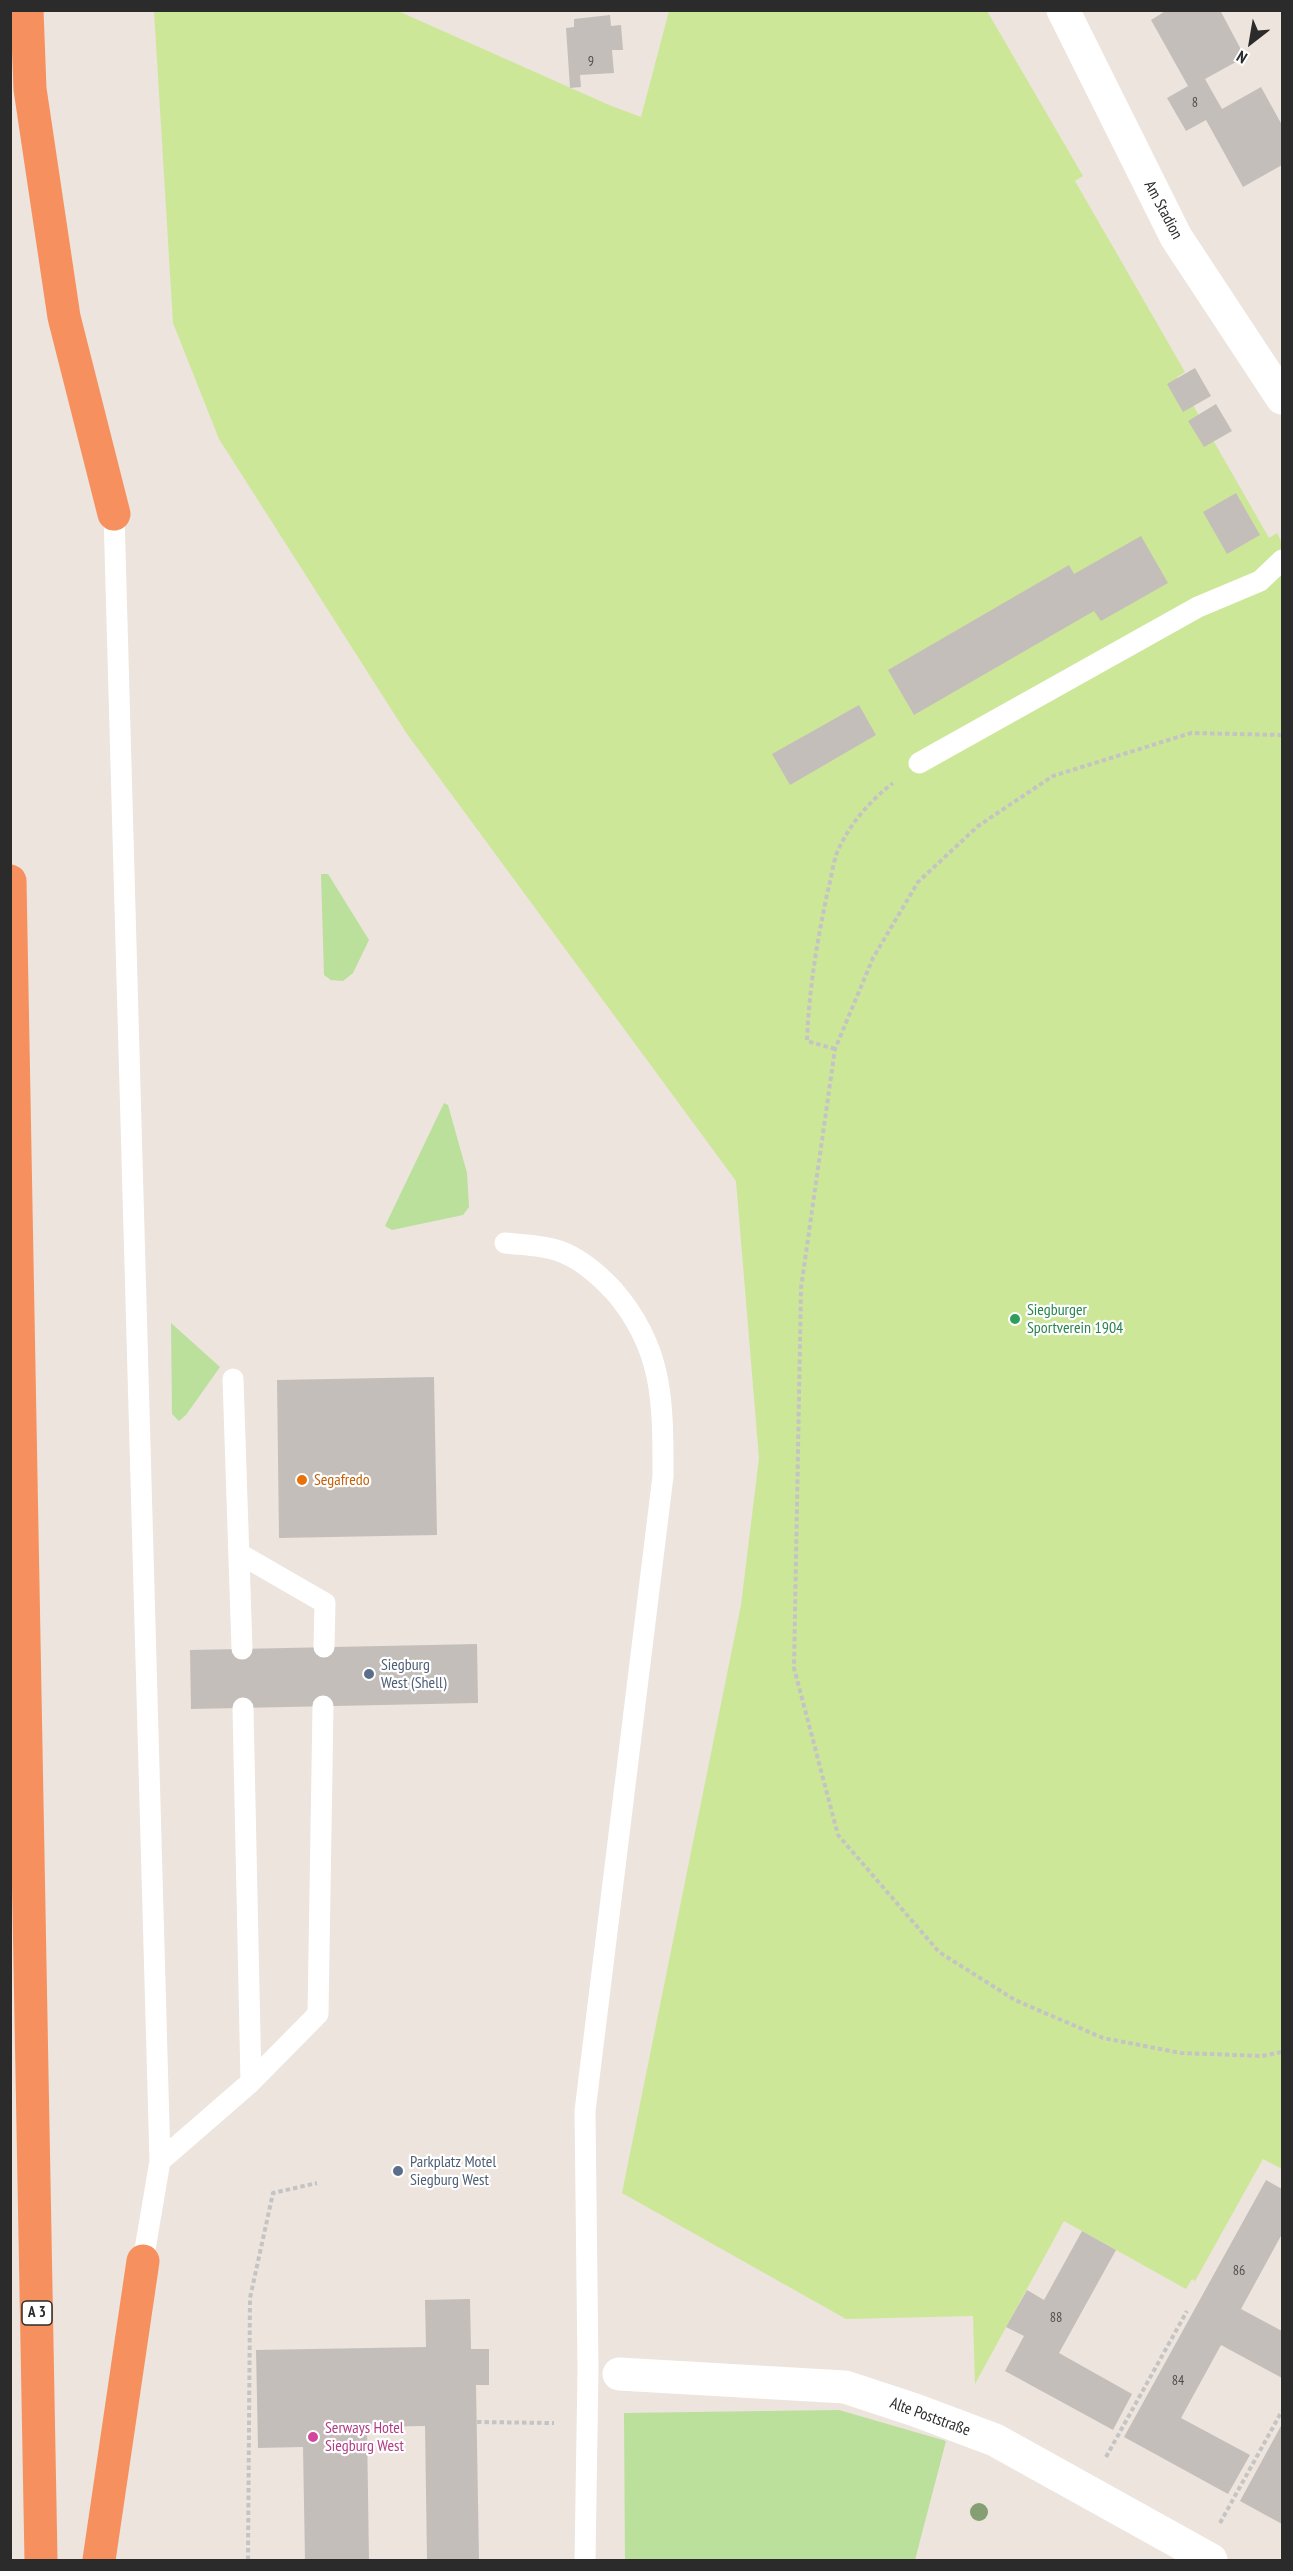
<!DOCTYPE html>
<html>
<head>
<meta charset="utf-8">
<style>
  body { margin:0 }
  #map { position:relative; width:1293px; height:2571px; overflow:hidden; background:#ece4dd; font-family:"PT Sans Narrow",sans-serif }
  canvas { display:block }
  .frame { position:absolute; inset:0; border:12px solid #2b2b2b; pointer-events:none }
  .north { position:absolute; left:1221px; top:12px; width:60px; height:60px; -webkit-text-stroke:4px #fff; paint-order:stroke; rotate:211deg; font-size:16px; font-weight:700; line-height:24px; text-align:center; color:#2b2b2b }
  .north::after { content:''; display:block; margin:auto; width:21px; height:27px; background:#2b2b2b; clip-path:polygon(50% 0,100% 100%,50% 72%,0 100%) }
</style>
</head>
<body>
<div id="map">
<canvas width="1293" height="2571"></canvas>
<div class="frame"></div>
<div class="north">N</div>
</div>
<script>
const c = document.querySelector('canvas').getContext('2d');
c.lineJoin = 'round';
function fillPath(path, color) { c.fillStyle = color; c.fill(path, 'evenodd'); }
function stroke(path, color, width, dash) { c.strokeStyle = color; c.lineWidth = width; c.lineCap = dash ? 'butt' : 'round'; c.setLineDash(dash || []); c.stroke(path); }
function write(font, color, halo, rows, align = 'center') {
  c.font = font + ' "PT Sans Narrow",sans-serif'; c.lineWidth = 4.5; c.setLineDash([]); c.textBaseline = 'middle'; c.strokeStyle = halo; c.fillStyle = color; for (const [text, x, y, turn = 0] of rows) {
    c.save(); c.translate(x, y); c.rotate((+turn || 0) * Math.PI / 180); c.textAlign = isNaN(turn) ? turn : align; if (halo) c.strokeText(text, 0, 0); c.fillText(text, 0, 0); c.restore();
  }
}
fillPath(new Path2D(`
  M321,874h7l41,66 -16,33 -10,8 -12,-1 -7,-5z
  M444,1103l4,2 19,68 2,34 -6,8 -71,15 -7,-4z
  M171,1323l49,44 -34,48 -7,6 -7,-7z
  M839,2410l107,31 -31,119h-290l-1,-147z`), '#bae09c');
fillPath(new Path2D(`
  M154,11h244l211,94 32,12 28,-106h318l96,165 -8,5 110,191 -8,5 92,161 8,-5 5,10v1626l-19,-10 -68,122 -3,-2 -6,10 -122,-68 -89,163 -2,-68 -127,3 -224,-126 119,-588 18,-147 -23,-277 -329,-447 -188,-295 -46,-116z`), '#cde799');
fillPath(new Path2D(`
  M1167,10h53l25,47 -40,22 17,30 39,-22 21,38v40l-39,22 -37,-67 -20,11 -19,-33 21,-12 -37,-66z
  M610,15l1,11 10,-1 2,25h-11l2,23 -34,2 1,12 -11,1 -4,-60 8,-1v-8z
  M1195,368l16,28 -28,16 -16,-28z
  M1216,404l16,27 -28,16 -16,-26z
  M1236,493l24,42 -33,19 -24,-42z
  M1141,536l27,47 -67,38 -7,-10 -180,104 -26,-45 181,-105 5,9z
  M859,705l17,30 -86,50 -18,-31z
  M434,1377l3,158 -158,3 -2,-158z
  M477,1644l1,59 -287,6 -1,-59z
  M1266,2180l16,9v45l-41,75 41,22v47l-61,-33 -40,73 69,37 -22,39 -104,-57z
  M1082,2231l34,19 -57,103 73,41 -19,36 -108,-59 19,-35 -18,-9 21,-37 17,10z
  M470,2299l1,50h18v36h-13l3,175h-52l-2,-134 -58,1 2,133h-64l-2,-113 -45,1 -2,-98 170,-3 -1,-47z
  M1282,2424v100l-42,-23z`), '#c4beba');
stroke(new Path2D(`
  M1282,735l-91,-2 -138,43 -75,50 -60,56 -45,76 -38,91 -34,239 -7,380 44,167 101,117 76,48 88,38 78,15 81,3 20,-4
  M835,1049l-28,-8c2,-52 10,-100 21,-151 4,-14 5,-31 12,-44 13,-26 31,-46 53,-63
  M477,2422l77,1
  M1106,2457l81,-146
  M1220,2523l62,-112
  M248,2560l2,-262 23,-105 44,-10`), '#c4c4c4', 4, [4.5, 3]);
stroke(new Path2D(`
  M114,514l46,1647
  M919,763l279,-156 62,-26 22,-21
  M505,1243c17,2 37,2 54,8 21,7 40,24 55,40 50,58 49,112 49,185l-78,635 3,259 -3,190
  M233,1379l9,270
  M240,1554l85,49 -1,44
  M243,1708l8,374
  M143,2261l17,-100 91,-79 67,-68 5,-308`), '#fff', 21);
stroke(new Path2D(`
  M1063,10l113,227 106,161
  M619,2374l226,13 70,23 80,30 216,120`), '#fff', 33);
stroke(new Path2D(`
  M27,10l3,79 34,228 50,197
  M10,881l31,1679
  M99,2560l44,-299`), '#f6905e', 33);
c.fillStyle = '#869e74';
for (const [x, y] of [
  [979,2512]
]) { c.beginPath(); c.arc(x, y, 9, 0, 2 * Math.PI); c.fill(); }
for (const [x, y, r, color] of [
  [1015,1319,6,"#2e9e5b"],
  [302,1480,6,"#e8710a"],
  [369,1674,6,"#5c6f8a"],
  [398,2171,6,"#5c6f8a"],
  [313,2437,6,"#d1479c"]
]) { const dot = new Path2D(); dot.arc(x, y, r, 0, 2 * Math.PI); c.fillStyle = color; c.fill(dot); stroke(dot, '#fff', 2); }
write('14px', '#51504f', null, [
  ["9",591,62],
  ["8",1195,103],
  ["86",1239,2271],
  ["88",1056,2318],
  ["84",1178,2381]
]);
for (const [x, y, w] of [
  [37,2313,30]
]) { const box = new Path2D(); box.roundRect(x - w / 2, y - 12, w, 24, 4.5); c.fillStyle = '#fff'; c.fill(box); stroke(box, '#2b2b2b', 1.5); }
write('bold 15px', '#2b2b2b', null, [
  ["A 3",37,2313]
]);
write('16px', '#2b2b2b', '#fff', [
  ["Am Stadion",1163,210,62],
  ["Alte Poststraße",930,2417,20]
]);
write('16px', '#27864d', '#fff', [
  ["Siegburger",1027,1310],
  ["Sportverein 1904",1027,1328]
], 'left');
write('16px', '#c56008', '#fff', [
  ["Segafredo",314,1480]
], 'left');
write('16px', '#4e5e75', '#fff', [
  ["Siegburg",381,1665],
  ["West (Shell)",381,1683],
  ["Parkplatz Motel",410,2162],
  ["Siegburg West",410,2180]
], 'left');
write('16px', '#b23c85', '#fff', [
  ["Serways Hotel",325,2428],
  ["Siegburg West",325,2446]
], 'left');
</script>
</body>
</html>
